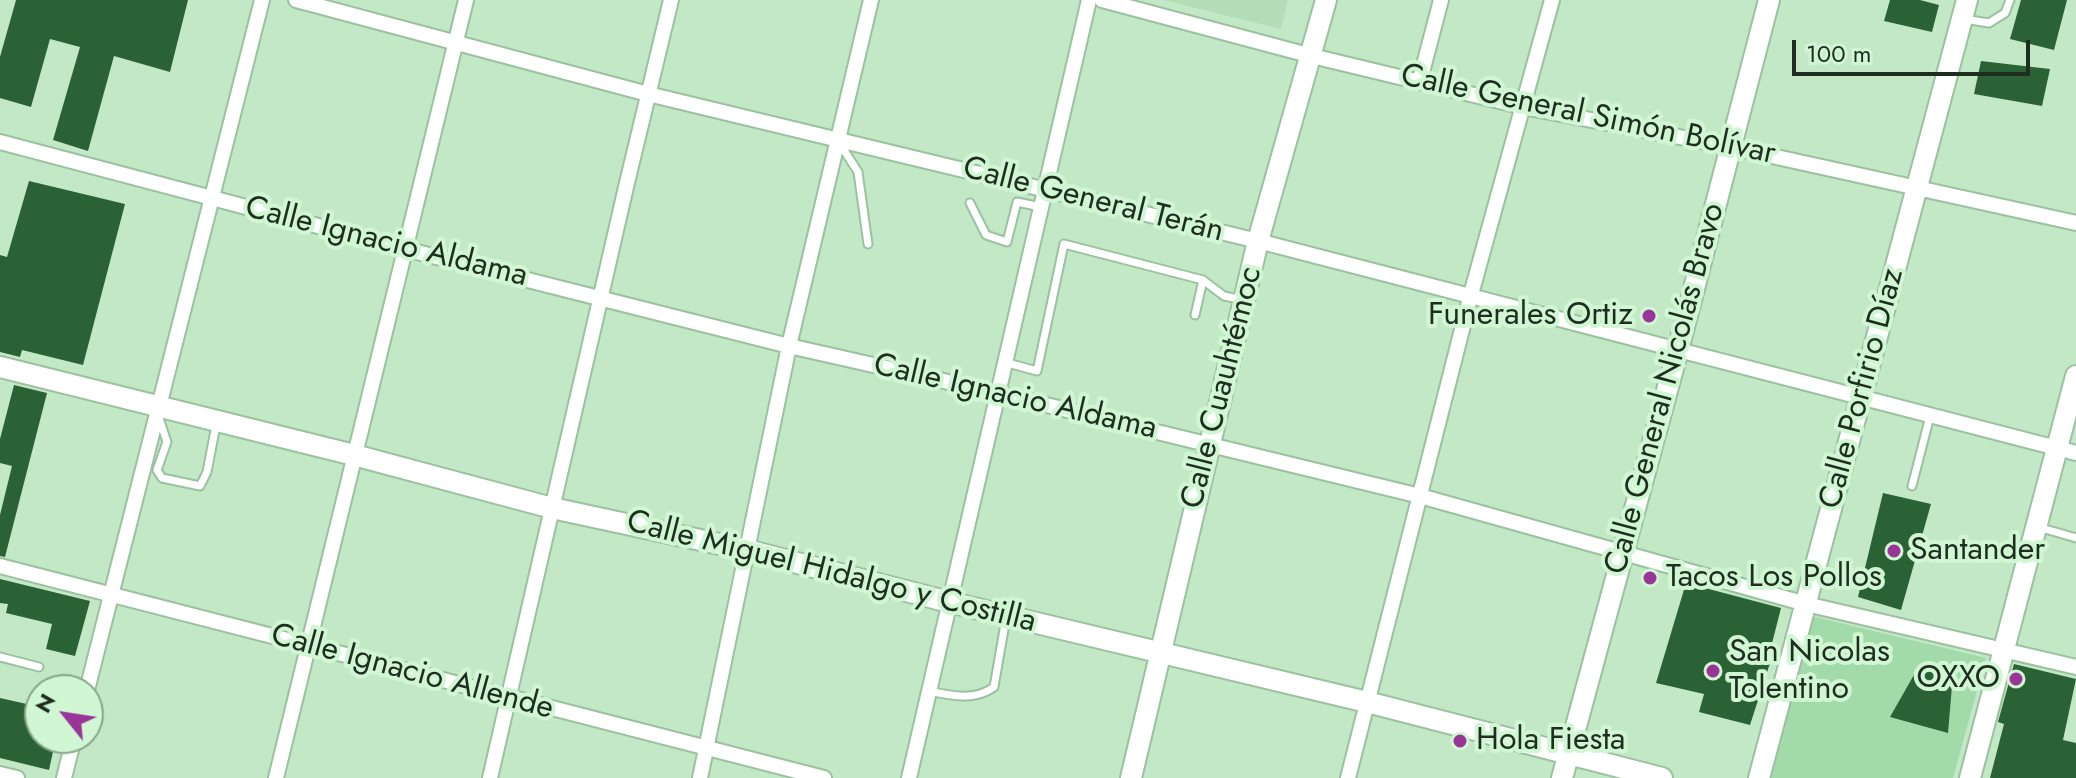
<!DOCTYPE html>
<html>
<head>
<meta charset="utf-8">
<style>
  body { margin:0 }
  #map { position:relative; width:2076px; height:778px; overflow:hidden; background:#c3e8c6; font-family:Jost,sans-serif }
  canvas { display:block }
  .north { position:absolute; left:24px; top:674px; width:80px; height:80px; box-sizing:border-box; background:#d0f6d3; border:2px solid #89a68b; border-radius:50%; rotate:300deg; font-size:22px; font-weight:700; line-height:32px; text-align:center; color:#1f2d20 }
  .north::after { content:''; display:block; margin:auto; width:28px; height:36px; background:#993499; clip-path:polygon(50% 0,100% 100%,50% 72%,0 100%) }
  .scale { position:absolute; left:1792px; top:40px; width:238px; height:36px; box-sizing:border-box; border:4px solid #1f2d20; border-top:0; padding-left:10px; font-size:24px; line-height:28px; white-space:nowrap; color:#1f2d20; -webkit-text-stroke:6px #d0f6d3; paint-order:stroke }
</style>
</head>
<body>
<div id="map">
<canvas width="2076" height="778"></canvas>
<div class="north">N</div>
<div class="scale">100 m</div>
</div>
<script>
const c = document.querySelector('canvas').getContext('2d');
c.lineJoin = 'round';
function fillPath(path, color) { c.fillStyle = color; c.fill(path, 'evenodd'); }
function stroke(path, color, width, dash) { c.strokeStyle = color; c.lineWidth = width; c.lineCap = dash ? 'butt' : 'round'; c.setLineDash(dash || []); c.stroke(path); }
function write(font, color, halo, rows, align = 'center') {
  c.font = font + ' Jost,sans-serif'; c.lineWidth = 8; c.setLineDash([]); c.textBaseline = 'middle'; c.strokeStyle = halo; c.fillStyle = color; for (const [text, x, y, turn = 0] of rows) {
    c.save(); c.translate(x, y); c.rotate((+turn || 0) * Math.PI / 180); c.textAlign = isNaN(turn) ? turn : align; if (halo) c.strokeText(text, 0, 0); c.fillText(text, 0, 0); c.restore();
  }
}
fillPath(new Path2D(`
  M1164,0h124l-7,29z`), '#b2ddb6');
fillPath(new Path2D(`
  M1807,615l179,43 -33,120h-187z`), '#a3daa9');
fillPath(new Path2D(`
  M16,0h172l-18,72 -56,-16 -26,95 -35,-11 27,-93 -30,-8 -19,68 -31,-9v-41z
  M1890,0h30l19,5 -7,27 -48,-11z
  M2021,0h46l-13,50 -44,-11z
  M1981,61l69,8 -8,37 -68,-12z
  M29,181l96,23 -42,161 -61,-15 -2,7 -20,-5v-97l7,2z
  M14,385l33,8 -42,164 -5,-1v-41l12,-49 -12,-3v-24z
  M1883,493l48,11 -30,106 -43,-13z
  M0,579l90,22 -15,55 -29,-7 6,-25 -46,-11 2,-9 -8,-1z
  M1686,583l95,25 -13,51 3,1 -21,65 -51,-13 5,-18 -48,-11z
  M2014,664l62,15 -13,61 13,3v35h-86l14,-54 -6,-2z
  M1919,666l34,8 -5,59 -58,-16z
  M0,698l40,9v31h16l-7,32 -49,-12z`), '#2b6235');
const lane = new Path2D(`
  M1964,19l25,4 16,-10 5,-13
  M840,144l18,28 10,72
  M970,203l16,32 21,7 10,-40 24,5
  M1203,280l21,16 19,4
  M1004,362l33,9 27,-127 139,36 -8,35
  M159,418l8,24 -10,28 5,8 38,8 7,-14 9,-47
  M1912,486l18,-70
  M2038,527l38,11
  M0,657l39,10
  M929,691c23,5 46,10 65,-4l12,-69`);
const street = new Path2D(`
  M296,0l352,94 610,147 818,212
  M1102,0l210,56 212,51 207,40 345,76
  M1420,80l21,-80
  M0,142l405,107 384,97 208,47 423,103 386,108 270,63
  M0,566l824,212
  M87,690l175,-690
  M0,774l17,4
  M64,778l10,-40
  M276,778l190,-778
  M490,778l136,-591 45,-187
  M700,778l89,-432 82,-346
  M909,778l180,-778
  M1348,778l122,-480 82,-298`);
const secondary = new Path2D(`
  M0,367l354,88 198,53 195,42 202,52 418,100 295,76
  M1131,778l127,-537 68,-241
  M1562,778l116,-428 91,-350
  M1759,778l208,-778
  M1970,778l106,-402`);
stroke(lane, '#9cc1a0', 11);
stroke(street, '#9cc1a0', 18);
stroke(secondary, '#9cc1a0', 24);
stroke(lane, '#fff', 7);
stroke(street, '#fff', 14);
stroke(secondary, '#fff', 20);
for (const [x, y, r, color] of [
  [1649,316,8,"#993499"],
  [1894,551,8,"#993499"],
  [1650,578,8,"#993499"],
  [1713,671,8,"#993499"],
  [2016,679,8,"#993499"],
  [1460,741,8,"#993499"]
]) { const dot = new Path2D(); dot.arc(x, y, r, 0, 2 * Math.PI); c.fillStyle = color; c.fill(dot); stroke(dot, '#d0f6d3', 3); }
write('32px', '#1f2d20', '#d0f6d3', [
  ["Calle General Simón Bolívar",1588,116,12],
  ["Calle General Terán",1093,201,14],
  ["Calle Ignacio Aldama",386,243,14],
  ["Calle Cuauhtémoc",1223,388,-76],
  ["Calle General Nicolás Bravo",1666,389,-75],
  ["Calle Porfirio Díaz",1863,389,-75],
  ["Calle Ignacio Aldama",1015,398,13],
  ["Calle Miguel Hidalgo y Costilla",831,573,14],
  ["Calle Ignacio Allende",412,673,15]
]);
write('32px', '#1f2d20', '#d0f6d3', [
  ["Funerales Ortiz",1633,316,"right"],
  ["Santander",1910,551],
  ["Tacos Los Pollos",1666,578],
  ["San Nicolas",1729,653],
  ["Tolentino",1729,690],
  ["OXXO",2000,679,"right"],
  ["Hola Fiesta",1476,741]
], 'left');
</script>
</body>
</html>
